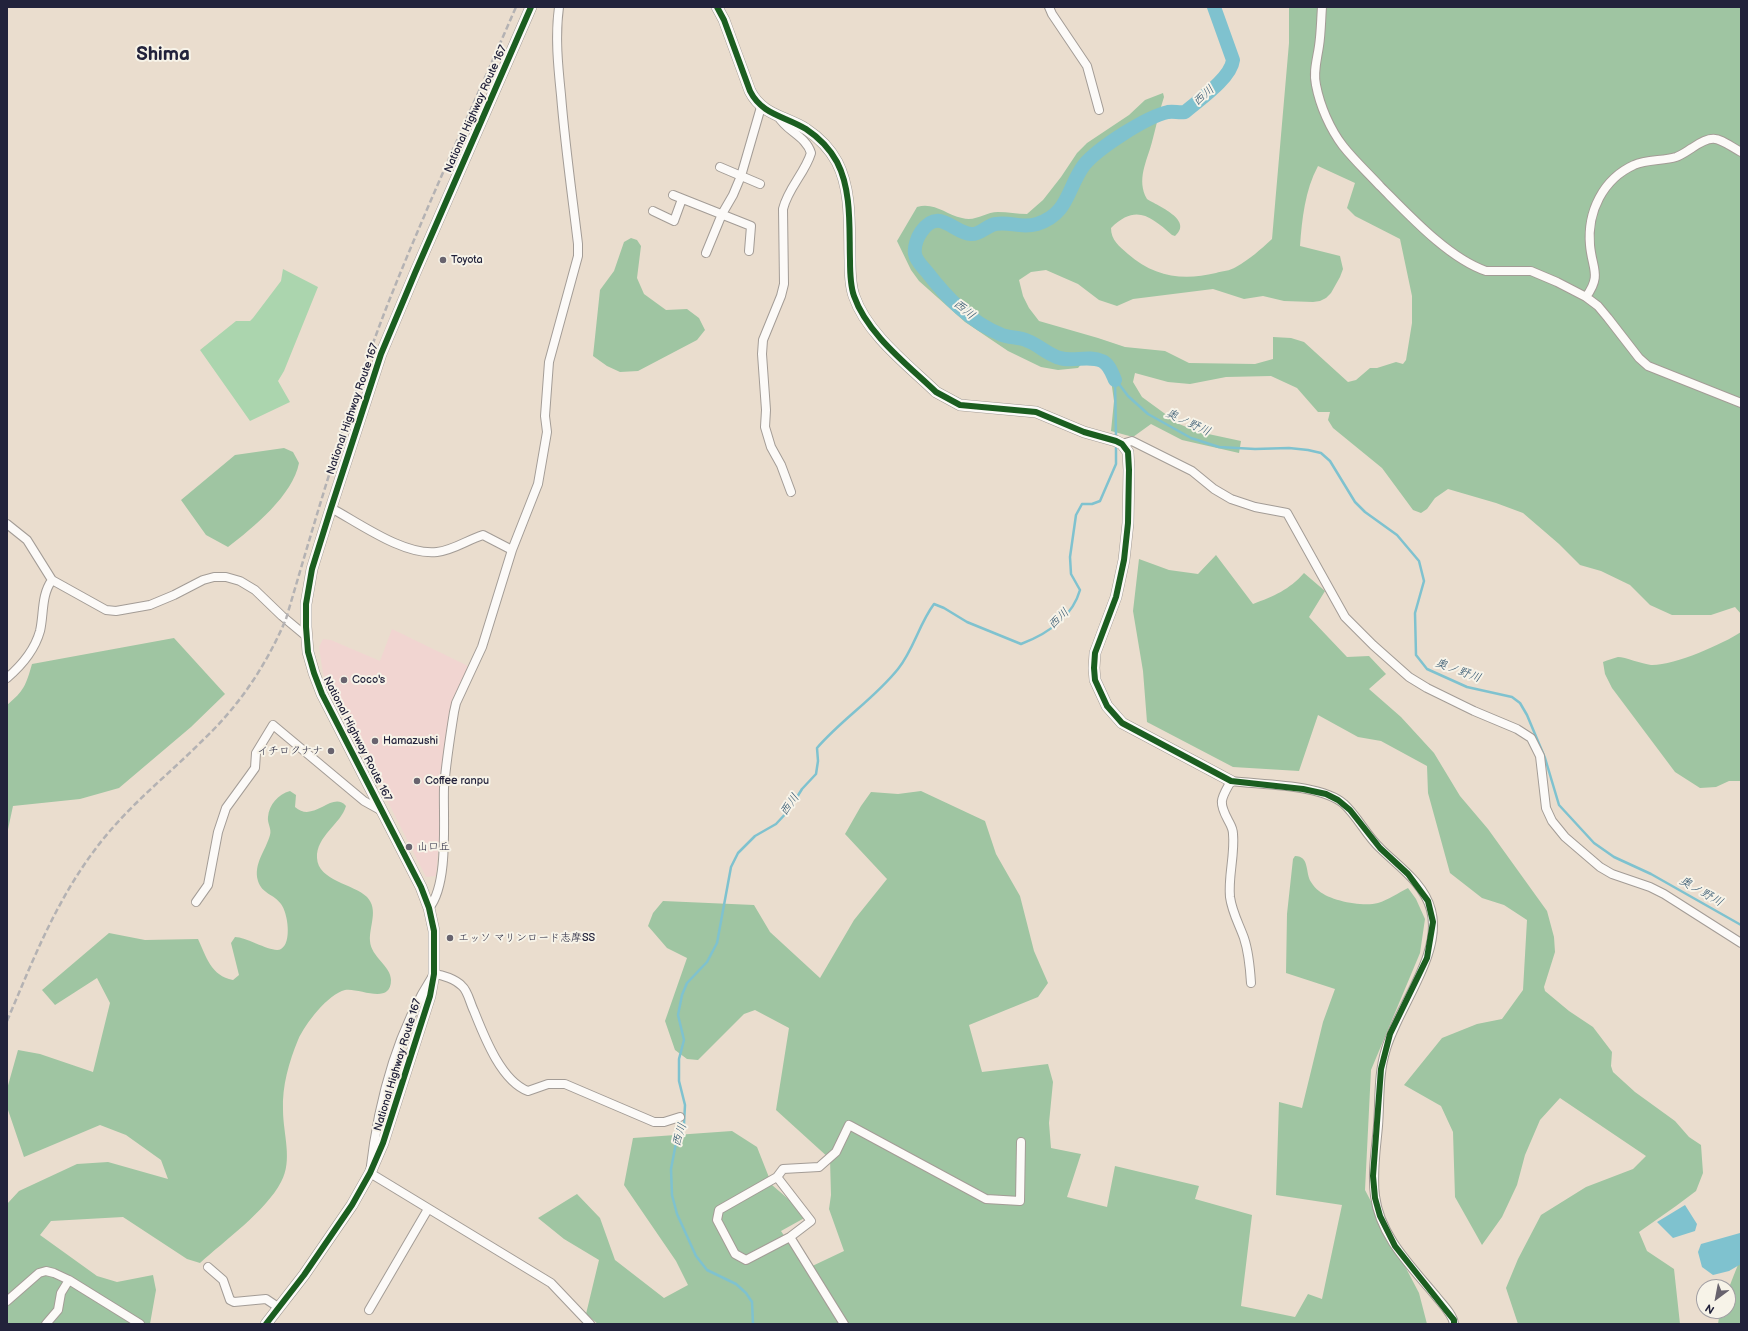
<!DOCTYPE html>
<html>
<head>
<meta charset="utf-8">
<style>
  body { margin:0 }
  #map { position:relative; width:1748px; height:1331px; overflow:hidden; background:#eaddce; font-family:"Balsamiq Sans",sans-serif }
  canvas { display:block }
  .frame { position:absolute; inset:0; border:8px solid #22223b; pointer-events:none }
  .north { position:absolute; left:1696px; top:1279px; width:40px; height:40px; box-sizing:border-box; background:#f7f3e8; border:1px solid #a29fa3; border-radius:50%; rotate:212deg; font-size:11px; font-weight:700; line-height:16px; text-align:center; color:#22223b }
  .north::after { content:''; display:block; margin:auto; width:14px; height:18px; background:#68636e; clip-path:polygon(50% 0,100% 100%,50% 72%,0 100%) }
</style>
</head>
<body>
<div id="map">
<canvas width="1748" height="1331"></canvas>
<div class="frame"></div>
<div class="north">N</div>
</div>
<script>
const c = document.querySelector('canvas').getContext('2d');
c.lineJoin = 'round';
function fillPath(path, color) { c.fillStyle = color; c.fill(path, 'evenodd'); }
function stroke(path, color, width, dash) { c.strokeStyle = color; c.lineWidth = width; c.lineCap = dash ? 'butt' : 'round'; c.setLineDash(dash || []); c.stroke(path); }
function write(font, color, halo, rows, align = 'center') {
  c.font = font + ' "Balsamiq Sans","Klee One",sans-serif'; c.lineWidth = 4; c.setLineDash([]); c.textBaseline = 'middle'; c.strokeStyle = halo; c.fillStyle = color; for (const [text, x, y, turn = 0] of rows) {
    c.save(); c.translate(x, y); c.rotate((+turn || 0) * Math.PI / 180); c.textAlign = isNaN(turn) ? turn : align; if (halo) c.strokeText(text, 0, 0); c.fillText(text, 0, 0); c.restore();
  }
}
fillPath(new Path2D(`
  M392,629l78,38 -15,29 -5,17 -14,163 -10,1 -103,-203 -4,-27 4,-8 8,1 49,21z`), '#f1d5d1');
fillPath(new Path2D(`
  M283,269l35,18 -34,84 -6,10 12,21 -40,19 -50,-71 36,-29h14l3,-3 28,-37z`), '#abd5ae');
fillPath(new Path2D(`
  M1289,7h452v607l-6,-7 -24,8h-39l-22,-10 -20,-20 -29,-14 -21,-6 -21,-21 -36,-31 -27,-10 -48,-14 -13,9 -8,11 -6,4 -8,-3 -31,-42 -49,-40 -5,-8 2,-8h-12l-21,-24 -26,-12 -45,1 -36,7 -22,-2 -33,-9 -2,9 9,15 37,27 20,8 42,9 -2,12 -57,-13 -31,-16 -18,13 -22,-6 3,-30 -4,-28 -8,-4 -4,-7 -14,-1 -6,7 -20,2 -17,-3 -33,-16 -43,-29 -46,-41 -8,-11 -14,-29 20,-34c18,-5 29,8 45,11 14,4 23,-6 36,-6 10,0 19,2 29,2l16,-14 18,-23 16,-24 10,-10 42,-28 16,-15 18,-7 1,4c-5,15 -8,30 -12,45 -5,19 -16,38 -5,57 11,7 47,21 28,37l-3,-1c-22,-19 -36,-31 -61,-7 0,12 8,18 17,26 26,23 55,27 88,19 6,-2 14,-2 20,-6 14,-8 24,-17 36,-28l17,-196zM1318,166l37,17 -8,25 8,8 45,23 12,57v27l-6,37 -3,4 -7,-2 -19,6h-7l-14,12 -8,2 -44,-40 -13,-4 -18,-1v22l-18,5 -66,-1 -24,-12 -40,-4 -27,-9 -59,-17 -10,-13 -6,-12 -4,-16 12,-8 15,-2 32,14 21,16 18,6 16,-7 80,-10 31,10 19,-3 21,5 29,1 7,-1 6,-3 5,-5 9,-16 3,-8 -3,-13 -40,-10c2,-27 5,-56 18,-80z
  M631,238l6,2 4,6 -4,32 7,16 22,16 21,-1 12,9 6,12 -8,10 -59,31 -18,1 -13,-6 -14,-10 7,-66 14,-19 10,-29z
  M284,448l9,4 6,11c-6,32 -46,65 -71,84l-22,-12 -25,-35 54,-45z
  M1216,555l37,49c21,-8 36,-14 51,-31l21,18 -16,26 38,40 22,-1 17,18 -17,15 32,28 33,36 26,43 28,33 59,82 7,26 1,15 -11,35 1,4 24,20 24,16 19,25 -1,14 2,6 22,20 40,29 14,16 12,8 2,28 -7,18 -20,15 -37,26 8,19 27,18 6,55h-162l-12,-36 12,-29 23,-44 45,-28 47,-18 13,-13 -86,-58 -20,22 -15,35 -8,30 -15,32 -20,28 -27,-48 -2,-65 -12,-26 -37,-21 38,-47 35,-14 25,-5 21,-29 4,-70 -23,-15 -22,-7 -32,-25 -22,-80 -1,-27 -46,-25 -23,-4 -40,-22 -19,56 -66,-4 -86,-45 -4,-51 -10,-60 6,-52 30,11 29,4z
  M1741,632v149h-12l-13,6 -16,1 -25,-16 -63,-84 -7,-14 -2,-12c5,-2 11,-4 15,-5 7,0 24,7 33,8 22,1 72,-21 90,-33z
  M174,638l51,56 -34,33 -72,61 -39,11 -67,7 -6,28v-129c17,-14 19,-20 25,-41z
  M290,791l6,4 -1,12c19,17 37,-17 51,-1 -5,18 -30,30 -29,52 1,23 37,26 50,39 12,13 2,29 3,44 1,16 21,25 21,39 0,26 -33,7 -46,10 -17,4 -40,34 -47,50 -9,22 -16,46 -15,70 0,24 10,50 -2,72 -15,29 -57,59 -81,81l-13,-4 -64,-42 -72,4 -11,14 57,41 20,6 36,-7 3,15 -6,34h-143v-120l12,-13 58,-27 31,-2 60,17 -7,-19 -35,-25 -26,-10 -76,32 -17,-50v-18l11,-39 22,4 53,18 17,-69 -13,-25 -42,27 -13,-15 67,-57 36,7 53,-1c8,17 13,37 35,41l6,-5 -8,-32 4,-6c12,0 38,17 46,12 11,-6 7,-36 0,-45 -7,-10 -19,-10 -23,-23 -5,-17 8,-31 12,-46 2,-6 -3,-12 -2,-18 1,-12 10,-23 22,-26z
  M921,791l64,30 11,33 24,42 14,55 14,32 -10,14 -69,28 13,47 66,-8 5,18 -4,41 2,25 30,6 -14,43 40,10 8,-41 84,20 -4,13 57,16 -11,91 54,11 13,-23 14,5 20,-94 -66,-10 3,-93 23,6 21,-86 12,-33 -49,-16 1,-59 6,-55 2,-3c15,0 10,17 16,26 2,3 5,7 8,9 12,10 44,16 59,12 10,-3 20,-10 30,-15l8,11 9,20 -5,34 -49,117 -6,120 54,103 8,31h-829l-12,-10 13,-54 -35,-21 -26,-21 39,-24 23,24 15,42 49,38 24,-13 -12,-24 -52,-76 9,-47 99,-7 25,16 15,38 36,31 -27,15 25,38 38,-18 -15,-42 2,-14 -1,-36 -54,-49 13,-82 -34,-18 -11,4 -46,46 -11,-1 -12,-9 -10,-29 22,-63 -20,-10 -19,-22 5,-13 10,-12 91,4 16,27 50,46 34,-58 33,-41 -42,-45 16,-28 10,-14 27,2z
  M1741,1257v67h-23l2,-13h8v-21z`), '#9fc5a2');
fillPath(new Path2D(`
  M1685,1205l12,19 -2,7 -22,7 -16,-16z
  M1740,1233l1,31 -12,7 -16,4 -11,-8 -4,-15 3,-8z`), '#7fc2cf');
stroke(new Path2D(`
  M1115,380l1,58
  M1116,380l12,16 20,18 43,24 28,9 36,2 34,-1 19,2 13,3 9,8 25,41 10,10 32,23 22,26 5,20 -9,32 1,42 11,14 40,18 45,10 8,6 7,12 18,43 14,47 35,38 20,14 37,17 90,51
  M753,1324l-1,-22 -6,-9 -10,-9 -29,-14 -11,-14 -19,-42 -5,-19 -1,-26 5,-26 8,-19 1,-19 -6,-24v-22l5,-19 -6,-25 4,-20 5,-12 20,-21 10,-19 14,-76 7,-14 17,-17 21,-12 13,-14 13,-21 14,-15 2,-13 -1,-13c25,-29 57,-49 81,-79 16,-20 21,-45 36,-65l10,4 23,14 54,22c26,-10 51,-26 59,-54l-9,-16 -1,-17 6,-42 6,-11h10l8,-3 16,-37v-19`), '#7fc2cf', 2.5);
stroke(new Path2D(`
  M1115,380c-3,-7 -6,-16 -13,-19 -13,-6 -29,1 -42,-3 -12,-3 -21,-13 -32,-17 -8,-4 -18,-3 -26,-6 -32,-13 -55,-37 -75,-63 -4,-5 -11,-11 -12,-18 -1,-7 2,-16 6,-22 18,-26 32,1 50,2 9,1 16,-9 25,-10 14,-3 24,5 41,0 32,-10 30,-36 47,-59 14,-17 62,-48 84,-53 6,-1 11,1 17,0 14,-12 46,-34 48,-52l-19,-53`), '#7fc2cf', 14);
const street = new Path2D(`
  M1049,7l3,7 35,52 12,44
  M1322,7c-1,13 -1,26 -3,39 -2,14 -6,26 -3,39 4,21 14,44 27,61 11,14 25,27 37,40 28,28 68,72 106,85h45l26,11 29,15 12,9 10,12 31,40 9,8 93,37
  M778,116c8,15 28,20 33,37 -6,20 -23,35 -28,56l1,75 -3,12 -18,44 -1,14 4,56 -1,17 6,20 10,18 10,27
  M720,167l40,17
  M673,195l78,31 -2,25
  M653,211l21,10 8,-22
  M706,253l16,-39 11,-19 8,-19 20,-69
  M1586,297c16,-22 6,-28 4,-52 -3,-33 13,-66 44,-80 12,-6 29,-4 42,-8 6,-2 11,-6 16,-9 23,-16 26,-9 49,4
  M1122,444l10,-3 60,30 22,18 17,10 24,8 32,6 58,104 28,28 36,32 18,11 47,23 43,18 14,9 9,18 6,52 6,13 13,16 35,30 12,7 38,13 14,7 77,49
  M331,508c28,15 73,48 106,44 17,-2 30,-12 46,-17l29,15
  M7,524l20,16 25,40 54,30 10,1 34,-6 24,-10 29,-15 11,-3h12l14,4 15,9 27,26 24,20
  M7,678c14,-12 28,-29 33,-47 4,-17 1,-36 12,-51
  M196,902l12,-17 10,-53 8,-24 24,-33 5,-7 1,-15 17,-28 91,76 18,10
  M429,908c20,-24 14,-89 15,-120 2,-25 6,-51 10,-76l2,-9 26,-56 30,-97 26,-66 9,-52 -2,-16 4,-54 29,-106v-12c-6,-50 -13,-99 -17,-149 -3,-29 -6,-59 -2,-88
  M1251,983c-1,-16 -2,-30 -7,-45 -5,-14 -12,-26 -14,-41 -2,-21 5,-42 3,-63 0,-6 -3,-10 -5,-14 -10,-19 -7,-21 3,-39 31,4 90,3 113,23 14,13 22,31 36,44 18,18 44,35 51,62 12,44 -33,97 -45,139 -8,25 -6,51 -8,77 -2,23 -6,47 -3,70 5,40 36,70 60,99 6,8 18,19 19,29
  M777,1177l6,-8 36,-2 17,-15 13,-27 137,74 34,2 1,-59
  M777,1177l34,44 -21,16 -44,23 -11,-6 -18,-34 2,-10z
  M790,1237l54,87
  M208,1267l15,13 7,20 4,2 32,-3 12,8
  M7,1301l32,-28 7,-2 8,2 15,7 71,44
  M369,1310l59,-101
  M46,1324l12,-14 3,-17 8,-13
  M590,1324l-39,-41 -181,-110c8,-70 26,-140 64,-199 9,1 21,5 28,12 6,5 8,17 12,25 10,25 27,70 54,80l20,-7h17l89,38h10l16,-5`);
const secondary = new Path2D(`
  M717,7l7,13 26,71c12,24 35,25 56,38 12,8 24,20 31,33 15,29 12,66 13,98 0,12 0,25 4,36 13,38 54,69 82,96l24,13 76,7 48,20 32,9 6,3 6,8 1,18 -1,53 -4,37 -8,37 -21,56 -1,15 1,12 12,26 15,17 109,58
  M266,1324l38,-49 48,-70 18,-32 13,-30 47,-147 4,-22v-43l-5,-23 -8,-21 -99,-193 -8,-21 -6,-21 -2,-25v-23l6,-35 19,-61 50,-154 34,-81 116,-266`);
stroke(street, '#a39c96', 10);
stroke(secondary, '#a39c96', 12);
stroke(street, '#fcfaf8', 8);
stroke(secondary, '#fcfaf8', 11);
stroke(new Path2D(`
  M7,1021c29,-68 53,-131 102,-189 28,-33 62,-60 93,-91 37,-35 64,-75 84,-122 31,-105 61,-210 101,-313 40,-101 86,-200 129,-299`), '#b4b2b3', 2.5, [6, 3]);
stroke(new Path2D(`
  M717,7l7,13 26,71c12,24 35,25 56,38 12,8 24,20 31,33 15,29 12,66 13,98 0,12 0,25 4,36 13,38 54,69 82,96l24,13 76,7 48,20 32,9 6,3 6,8 1,18 -1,53 -4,37 -8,37 -21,56 -1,15 1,12 12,26 15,17 109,58 72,8 23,5 12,6 12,10 30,38 28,26 20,27 5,21 -6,36 -37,76 -9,35 -8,107 2,22 5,18 15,30 50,63 9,11v4
  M266,1324l38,-49 48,-70 18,-32 13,-30 47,-147 4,-22v-43l-5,-23 -8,-21 -99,-193 -8,-21 -6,-21 -2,-25v-23l6,-35 19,-61 50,-154 34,-81 116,-266`), '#1b5e20', 6);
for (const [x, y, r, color] of [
  [443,260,4,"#68636e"],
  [344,680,4,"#68636e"],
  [375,741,4,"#68636e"],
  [331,751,4,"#68636e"],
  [417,781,4,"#68636e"],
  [409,847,4,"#68636e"],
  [450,938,4,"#68636e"]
]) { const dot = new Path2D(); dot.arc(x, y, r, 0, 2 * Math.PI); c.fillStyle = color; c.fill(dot); stroke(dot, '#f7f3e8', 1.5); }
write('11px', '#22223b', '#f7f3e8', [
  ["National Highway Route 167",476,109,-66],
  ["National Highway Route 167",353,409,-71],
  ["National Highway Route 167",357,739,63],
  ["National Highway Route 167",398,1065,-73]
]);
write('11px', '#22223b', '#f7f3e8', [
  ["Toyota",451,260],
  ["Coco's",352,680],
  ["Hamazushi",383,741],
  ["イチロクナナ",323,751,"right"],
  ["Coffee ranpu",425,781],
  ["山口丘",417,847],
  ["エッソ マリンロード志摩SS",458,938]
], 'left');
write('italic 12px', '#32566f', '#f7f3e8', [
  ["西川",1204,96,-42],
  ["西川",964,310,39],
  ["奥ノ野川",1188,423,25],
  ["西川",1059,619,-44],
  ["奥ノ野川",1458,671,20],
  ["西川",790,805,-55],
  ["奥ノ野川",1701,892,30],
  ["西川",680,1135,-74]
]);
write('bold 19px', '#22223b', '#f7f3e8', [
  ["Shima",163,55]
]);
</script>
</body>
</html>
